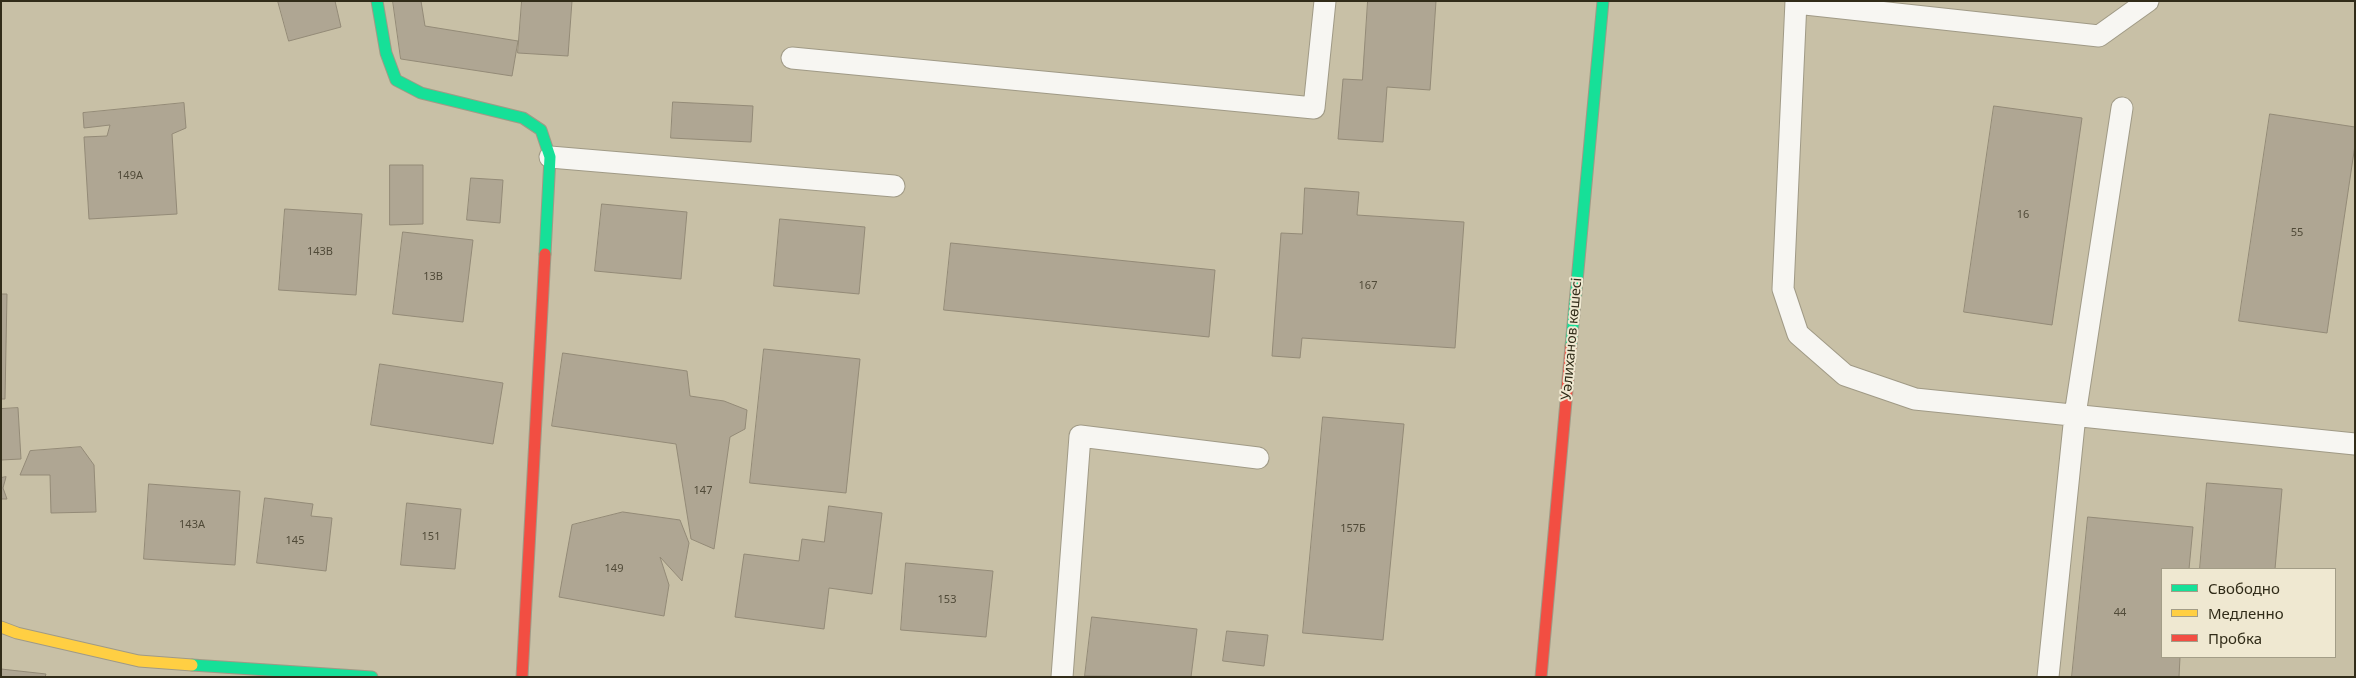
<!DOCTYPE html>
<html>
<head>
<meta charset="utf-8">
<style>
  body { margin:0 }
  #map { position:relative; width:2356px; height:678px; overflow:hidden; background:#c8c0a6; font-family:"Noto Sans",sans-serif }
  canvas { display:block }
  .frame { position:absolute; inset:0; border:2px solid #312c19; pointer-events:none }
  .legend { position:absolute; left:2161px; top:568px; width:175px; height:90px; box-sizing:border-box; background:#efe8d1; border:1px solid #a39d87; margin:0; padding:6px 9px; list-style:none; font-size:15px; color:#312c19 }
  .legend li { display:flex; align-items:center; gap:10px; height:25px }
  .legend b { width:25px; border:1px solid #a39d87 }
</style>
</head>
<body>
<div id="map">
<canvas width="2356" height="678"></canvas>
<div class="frame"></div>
<ul class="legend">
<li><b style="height:6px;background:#16e098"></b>Свободно</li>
<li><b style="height:6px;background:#ffcf43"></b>Медленно</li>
<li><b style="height:6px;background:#f24e42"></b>Пробка</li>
</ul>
</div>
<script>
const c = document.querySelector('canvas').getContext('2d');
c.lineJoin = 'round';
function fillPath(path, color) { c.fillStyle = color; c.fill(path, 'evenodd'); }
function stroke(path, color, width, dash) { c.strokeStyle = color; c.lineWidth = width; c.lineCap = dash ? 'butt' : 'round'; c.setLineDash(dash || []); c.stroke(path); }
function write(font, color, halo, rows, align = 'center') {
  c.font = font + ' "Noto Sans",sans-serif'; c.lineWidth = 4; c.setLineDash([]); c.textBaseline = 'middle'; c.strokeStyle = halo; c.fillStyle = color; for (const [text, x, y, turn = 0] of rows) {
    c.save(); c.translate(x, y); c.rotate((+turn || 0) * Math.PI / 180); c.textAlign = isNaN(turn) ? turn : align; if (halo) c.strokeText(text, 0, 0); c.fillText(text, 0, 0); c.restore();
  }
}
const building = new Path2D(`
  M278,1h57l6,26 -52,14z
  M393,1h28l4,25 93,15 -6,35 -111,-17z
  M522,1h50l-4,55 -50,-3z
  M1368,1h68l-6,89 -43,-3 -4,55 -45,-3 5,-60 19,1z
  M673,102l80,4 -2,36 -80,-4z
  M184,103l2,25 -14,6 5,80 -88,5 -5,-82 23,-1 3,-11 -26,3 -1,-15z
  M1994,106l88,12 -30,207 -88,-13z
  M2270,114l85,13v18l-28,188 -88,-12z
  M390,165h33v59l-33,1z
  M471,178l32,2 -3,43 -33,-3z
  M1305,188l54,4 -2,23 107,7 -9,126 -153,-10 -2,20 -28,-2 9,-123 21,1z
  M602,204l85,8 -6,67 -86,-8z
  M285,209l77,5 -6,81 -77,-5z
  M780,219l85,8 -6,67 -85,-8z
  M403,232l70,8 -10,82 -70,-8z
  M951,243l264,27 -6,67 -265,-27z
  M1,294h6l-2,105h-4z
  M764,349l96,10 -14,134 -96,-10z
  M563,353l124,18 3,25 34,5 23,9 -2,19 -15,8 -16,112 -23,-10 -15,-95 -124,-18z
  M380,364l123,19 -10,61 -122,-19z
  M18,408l3,51 -20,1v-51z
  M1323,417l81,7 -21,216 -80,-7z
  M81,447l13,18 2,47 -45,1 -1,-38h-30l10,-24z
  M6,477l-3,11 4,11h-6v-21z
  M2207,483l75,6 -7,80h-75z
  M149,484l91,7 -5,74 -91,-6z
  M265,498l48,6 -2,12 21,2 -6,53 -69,-8z
  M407,503l54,6 -6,60 -54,-4z
  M829,506l53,7 -10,81 -43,-6 -5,41 -89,-12 9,-63 55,7 3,-22 22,3z
  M623,512l57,8 9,23 -7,38 -22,-24 9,28 -5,31 -105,-19 13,-72z
  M2088,517l105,10 -4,42h-27v88h18l-1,20h-107z
  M906,563l87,8 -7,66 -85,-7z
  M1092,617l105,12 -6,48 -106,-1z
  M1227,631l41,4 -4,31 -41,-5z
  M1,669l45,5 -1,3h-44z`);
fillPath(building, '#afa693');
stroke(building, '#938a77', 1);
const lane = new Path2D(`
  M1796,1l-13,288 15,45 47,41 70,24 440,45
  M1796,3l303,33 49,-35
  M792,58l522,50 11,-107
  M550,157l344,29
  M1062,677l18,-241 178,22
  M2048,677l27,-262 47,-307`);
const fast = new Path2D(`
  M377,1l9,52 10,27 25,13 102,25 18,12 9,27 -5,97
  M1571,346l32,-345
  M192,665l180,12`);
const slow = new Path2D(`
  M1,627l16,6 122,28 53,4`);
const jam = new Path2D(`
  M522,677l23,-423
  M1541,677l30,-331`);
stroke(lane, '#a09a86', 23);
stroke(fast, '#a09a86', 13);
stroke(slow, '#a09a86', 13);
stroke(jam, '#a09a86', 13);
stroke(lane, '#f7f6f2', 21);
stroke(fast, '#16e098', 11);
stroke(slow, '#ffcf43', 11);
stroke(jam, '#f24e42', 11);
write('11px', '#504a38', null, [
  ["149А",130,176],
  ["16",2023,215],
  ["55",2297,233],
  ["143В",320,252],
  ["13В",433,277],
  ["167",1368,286],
  ["147",703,491],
  ["143А",192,525],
  ["157Б",1353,529],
  ["151",431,537],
  ["145",295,541],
  ["149",614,569],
  ["153",947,600],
  ["44",2120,613]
]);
write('14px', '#312c19', '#efe8d1', [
  ["Уәлиханов көшесі",1572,339,-85]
]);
</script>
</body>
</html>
